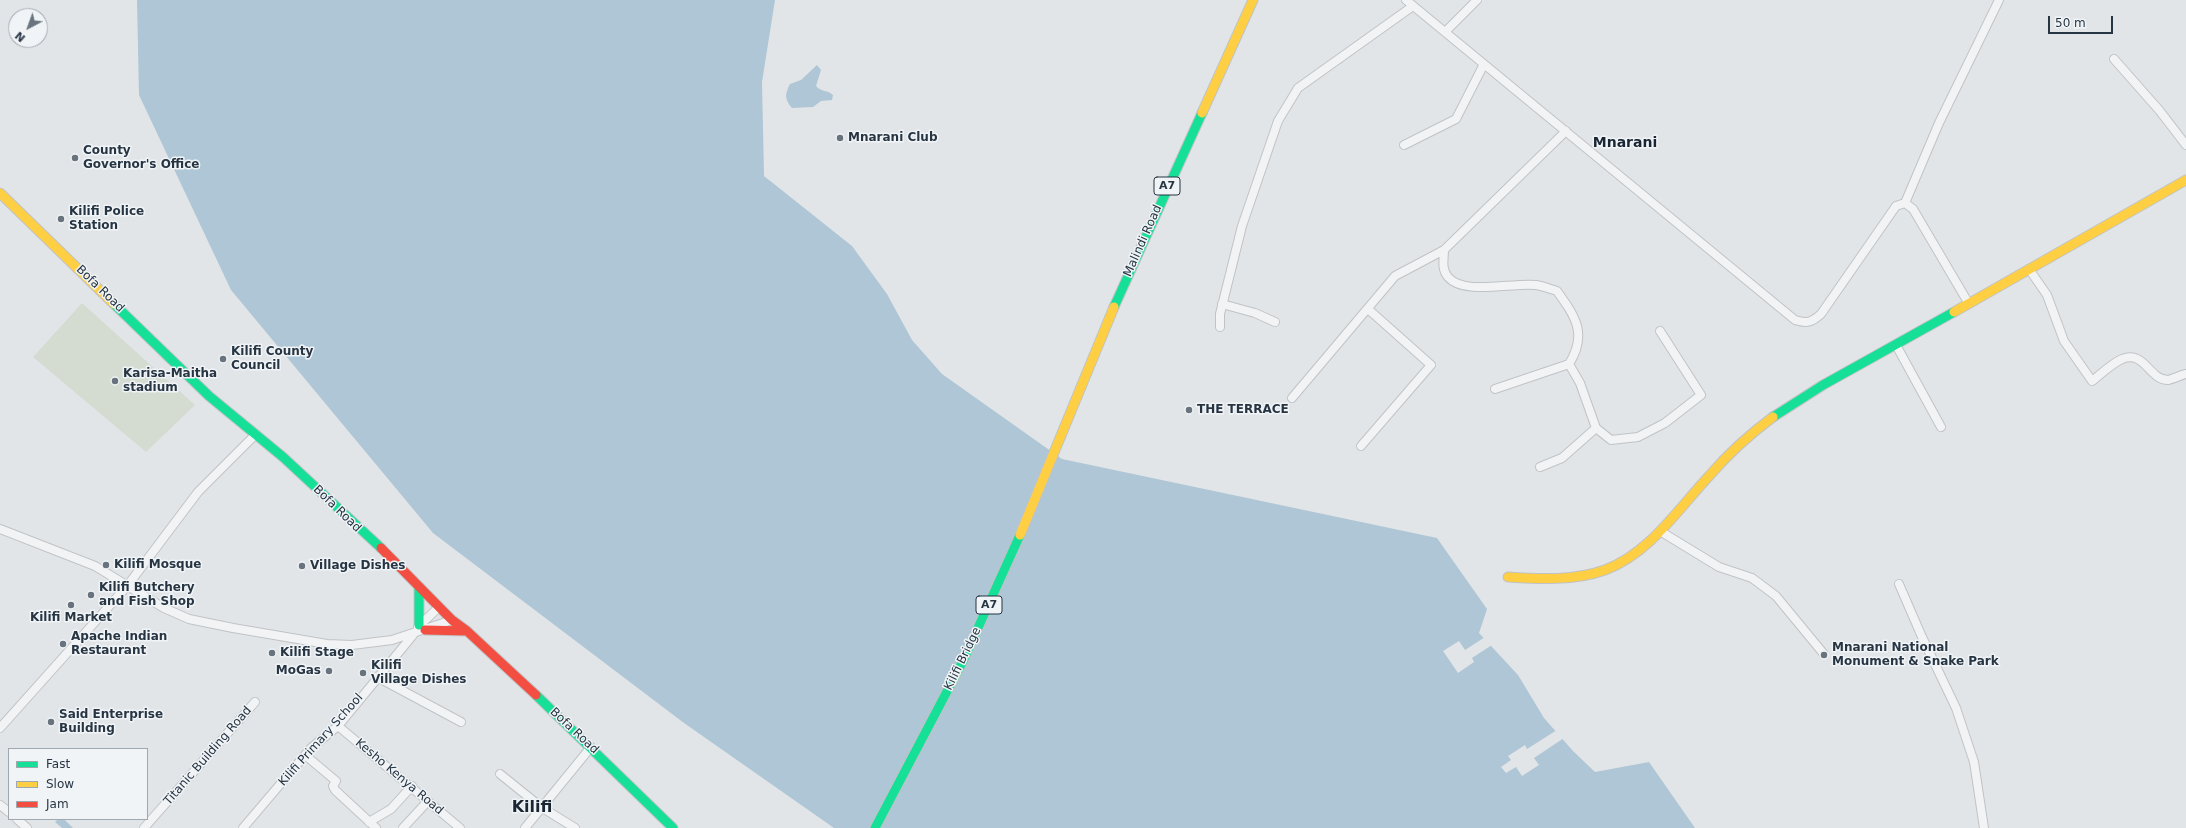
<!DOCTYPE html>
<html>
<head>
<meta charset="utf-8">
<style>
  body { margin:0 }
  #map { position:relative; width:2186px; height:828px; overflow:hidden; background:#e2e5e8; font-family:"DejaVu Sans",sans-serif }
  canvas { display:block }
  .legend { position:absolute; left:8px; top:748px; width:140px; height:72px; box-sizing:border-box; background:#f0f4f7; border:1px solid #a0a8af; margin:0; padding:5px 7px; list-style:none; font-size:12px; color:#273543 }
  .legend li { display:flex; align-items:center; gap:8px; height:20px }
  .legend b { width:20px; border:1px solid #a0a8af }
  .north { position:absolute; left:8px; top:8px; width:40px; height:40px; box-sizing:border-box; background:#f0f4f7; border:1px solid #a0a8af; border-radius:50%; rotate:221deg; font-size:11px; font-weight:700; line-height:16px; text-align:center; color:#273543 }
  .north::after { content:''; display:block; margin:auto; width:14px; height:18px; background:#68737d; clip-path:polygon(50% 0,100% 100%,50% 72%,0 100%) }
  .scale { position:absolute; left:2048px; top:16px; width:65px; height:18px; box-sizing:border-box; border:2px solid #273543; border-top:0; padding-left:5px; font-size:12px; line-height:14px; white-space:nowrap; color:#273543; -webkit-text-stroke:3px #f0f4f7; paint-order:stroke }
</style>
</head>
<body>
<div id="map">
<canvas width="2186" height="828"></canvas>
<ul class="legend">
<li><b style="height:5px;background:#16e098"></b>Fast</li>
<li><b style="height:5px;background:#ffcf43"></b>Slow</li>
<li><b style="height:5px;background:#f24e42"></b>Jam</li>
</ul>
<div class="north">N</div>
<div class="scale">50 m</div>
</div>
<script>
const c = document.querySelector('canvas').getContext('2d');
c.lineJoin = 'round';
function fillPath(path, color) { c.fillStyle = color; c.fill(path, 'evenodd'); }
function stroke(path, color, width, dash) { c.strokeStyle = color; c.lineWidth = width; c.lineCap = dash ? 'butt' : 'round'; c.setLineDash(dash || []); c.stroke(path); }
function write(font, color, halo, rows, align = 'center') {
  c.font = font + ' "DejaVu Sans",sans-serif'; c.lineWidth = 3; c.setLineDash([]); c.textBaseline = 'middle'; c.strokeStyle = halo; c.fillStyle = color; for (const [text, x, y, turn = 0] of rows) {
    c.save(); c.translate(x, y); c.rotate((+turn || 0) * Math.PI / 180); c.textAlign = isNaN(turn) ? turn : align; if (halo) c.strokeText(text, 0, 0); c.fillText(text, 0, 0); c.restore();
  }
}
fillPath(new Path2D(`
  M82,303l113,102 -49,47 -113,-95z`), '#d4dcd2');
fillPath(new Path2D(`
  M137,0h638l-13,82 2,94 88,70 35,48 25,46 30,34 120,85 375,79 50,71 -8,24 39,42 26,43 29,33 22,21 54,-10 46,66h-861l-150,-105 -251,-190 -202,-243 -92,-195z
  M817,65l4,5 -5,16c5,6 12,4 17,9l-1,5 -11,1 -8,6 -21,1c-8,-9 -7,-14 -2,-24l11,-4z
  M58,819h6l9,9h-11l-7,-6z`), '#aec6d5');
fillPath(new Path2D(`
  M1485,637l7,8 -20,13 2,4 -16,11 -15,-22 16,-10 6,9z
  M1557,730l7,8 -30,20 5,7 -17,11 -6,-9 -10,6 -5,-6 10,-7 -3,-4 17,-11 2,4z`), '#e2e5e8');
const street = new Path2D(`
  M1406,0l389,320c12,4 17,2 26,-6l75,-108 9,-3 8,6 56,95
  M1445,32l32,-32
  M2114,59l45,51 27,35
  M1404,145l52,-26 28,-55
  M1905,203l34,-80 60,-123
  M2029,269l18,26 17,46 28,40c9,-7 19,-17 30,-22 23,-9 27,21 46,21 5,-1 13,-5 18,-6
  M1222,304l33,9 20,9
  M1220,327v-13l22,-88 36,-105 20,-33 115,-82
  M1896,345l45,82
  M1495,389l74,-25
  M1292,398l103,-122 49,-26
  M1596,428l15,12 27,-3 27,-14 36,-28 -41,-64
  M1361,446l70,-81 -63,-56
  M1540,467l22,-9 34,-30 -16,-45 -11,-19c19,-30 6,-48 -12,-73 -7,-2 -14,-5 -21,-6 -23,-3 -72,11 -88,-8 -7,-8 -4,-18 -4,-27l122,-119
  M0,529l95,37 69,42 25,11 44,9 94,16 25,1 40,-5 60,-20
  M1660,531l59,36 33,11 24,18 47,57
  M1899,584l23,53 34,71 18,54 10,66
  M418,627l21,-20
  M377,677l84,45
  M338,726l122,102
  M0,728l128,-143 70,-93 58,-58
  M305,755l31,26 -3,5 2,4 41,38
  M500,774l41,33 34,21
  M0,805l9,7
  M17,819l10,9
  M369,822l22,-13 21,-23
  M144,828l111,-126
  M243,828l68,-80 27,-22 75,-91
  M403,828l25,-27
  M525,828l66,-81`);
const fast = new Path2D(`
  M114,304l95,92 74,61 98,91
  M1114,307l88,-194
  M1773,417l50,-32 131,-73
  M419,587v38
  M536,695l137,133
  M875,828l88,-167 57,-126`);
const slow = new Path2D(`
  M1202,113l51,-113
  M0,193l114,111
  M1954,312l232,-132
  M1020,535l94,-228
  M1508,577c32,2 66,4 97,-7 45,-17 73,-61 105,-95 19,-22 40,-41 63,-58`);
const jam = new Path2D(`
  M381,548l71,72 15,11 69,64
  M425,630l42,1`);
stroke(street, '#c0c3c6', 10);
stroke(fast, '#c0c3c6', 11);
stroke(slow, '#c0c3c6', 11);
stroke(jam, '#c0c3c6', 11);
stroke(street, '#f2f3f4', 8);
stroke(fast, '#16e098', 9);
stroke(slow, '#ffcf43', 9);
stroke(jam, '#f24e42', 9);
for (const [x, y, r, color] of [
  [840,138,4,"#68737d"],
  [75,158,4,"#68737d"],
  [61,219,4,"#68737d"],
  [223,359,4,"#68737d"],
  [115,381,4,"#68737d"],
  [1189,410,4,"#68737d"],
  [106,565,4,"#68737d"],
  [302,566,4,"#68737d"],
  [91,595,4,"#68737d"],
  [71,605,4,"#68737d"],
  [63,644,4,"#68737d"],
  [272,653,4,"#68737d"],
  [1824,655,4,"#68737d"],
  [329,671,4,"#68737d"],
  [363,673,4,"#68737d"],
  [51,722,4,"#68737d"]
]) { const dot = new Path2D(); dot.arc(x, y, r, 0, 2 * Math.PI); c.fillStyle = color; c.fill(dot); stroke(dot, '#f0f4f7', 1.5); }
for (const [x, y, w] of [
  [1167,186,26],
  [989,605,26]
]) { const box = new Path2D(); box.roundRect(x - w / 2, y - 9, w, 18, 3); c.fillStyle = '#f0f4f7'; c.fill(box); stroke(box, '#273543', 1); }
write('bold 11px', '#273543', null, [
  ["A7",1167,186],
  ["A7",989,605]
]);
write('bold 12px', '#273543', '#f0f4f7', [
  ["Mnarani Club",848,138],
  ["County",83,151],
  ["Governor's Office",83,165],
  ["Kilifi Police",69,212],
  ["Station",69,226],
  ["Kilifi County",231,352],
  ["Council",231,366],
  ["Karisa-Maitha",123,374],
  ["stadium",123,388],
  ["THE TERRACE",1197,410],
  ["Kilifi Mosque",114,565],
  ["Village Dishes",310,566],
  ["Kilifi Butchery",99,588],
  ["and Fish Shop",99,602],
  ["Kilifi Market",71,618,"center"],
  ["Apache Indian",71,637],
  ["Restaurant",71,651],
  ["Mnarani National",1832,648],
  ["Monument & Snake Park",1832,662],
  ["Kilifi Stage",280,653],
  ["Kilifi",371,666],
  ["Village Dishes",371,680],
  ["MoGas",321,671,"right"],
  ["Said Enterprise",59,715],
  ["Building",59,729]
], 'left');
write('12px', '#273543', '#f0f4f7', [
  ["Malindi Road",1143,241,-66],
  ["Bofa Road",100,289,44],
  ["Bofa Road",337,509,44],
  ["Kilifi Bridge",963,659,-64],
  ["Bofa Road",574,731,43],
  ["Kilifi Primary School",321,740,-48],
  ["Titanic Building Road",208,756,-49],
  ["Kesho Kenya Road",399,777,40]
]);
write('bold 14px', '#192633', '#f0f4f7', [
  ["Mnarani",1625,143]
]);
write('bold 16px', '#192633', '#f0f4f7', [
  ["Kilifi",532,808]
]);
</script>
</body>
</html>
